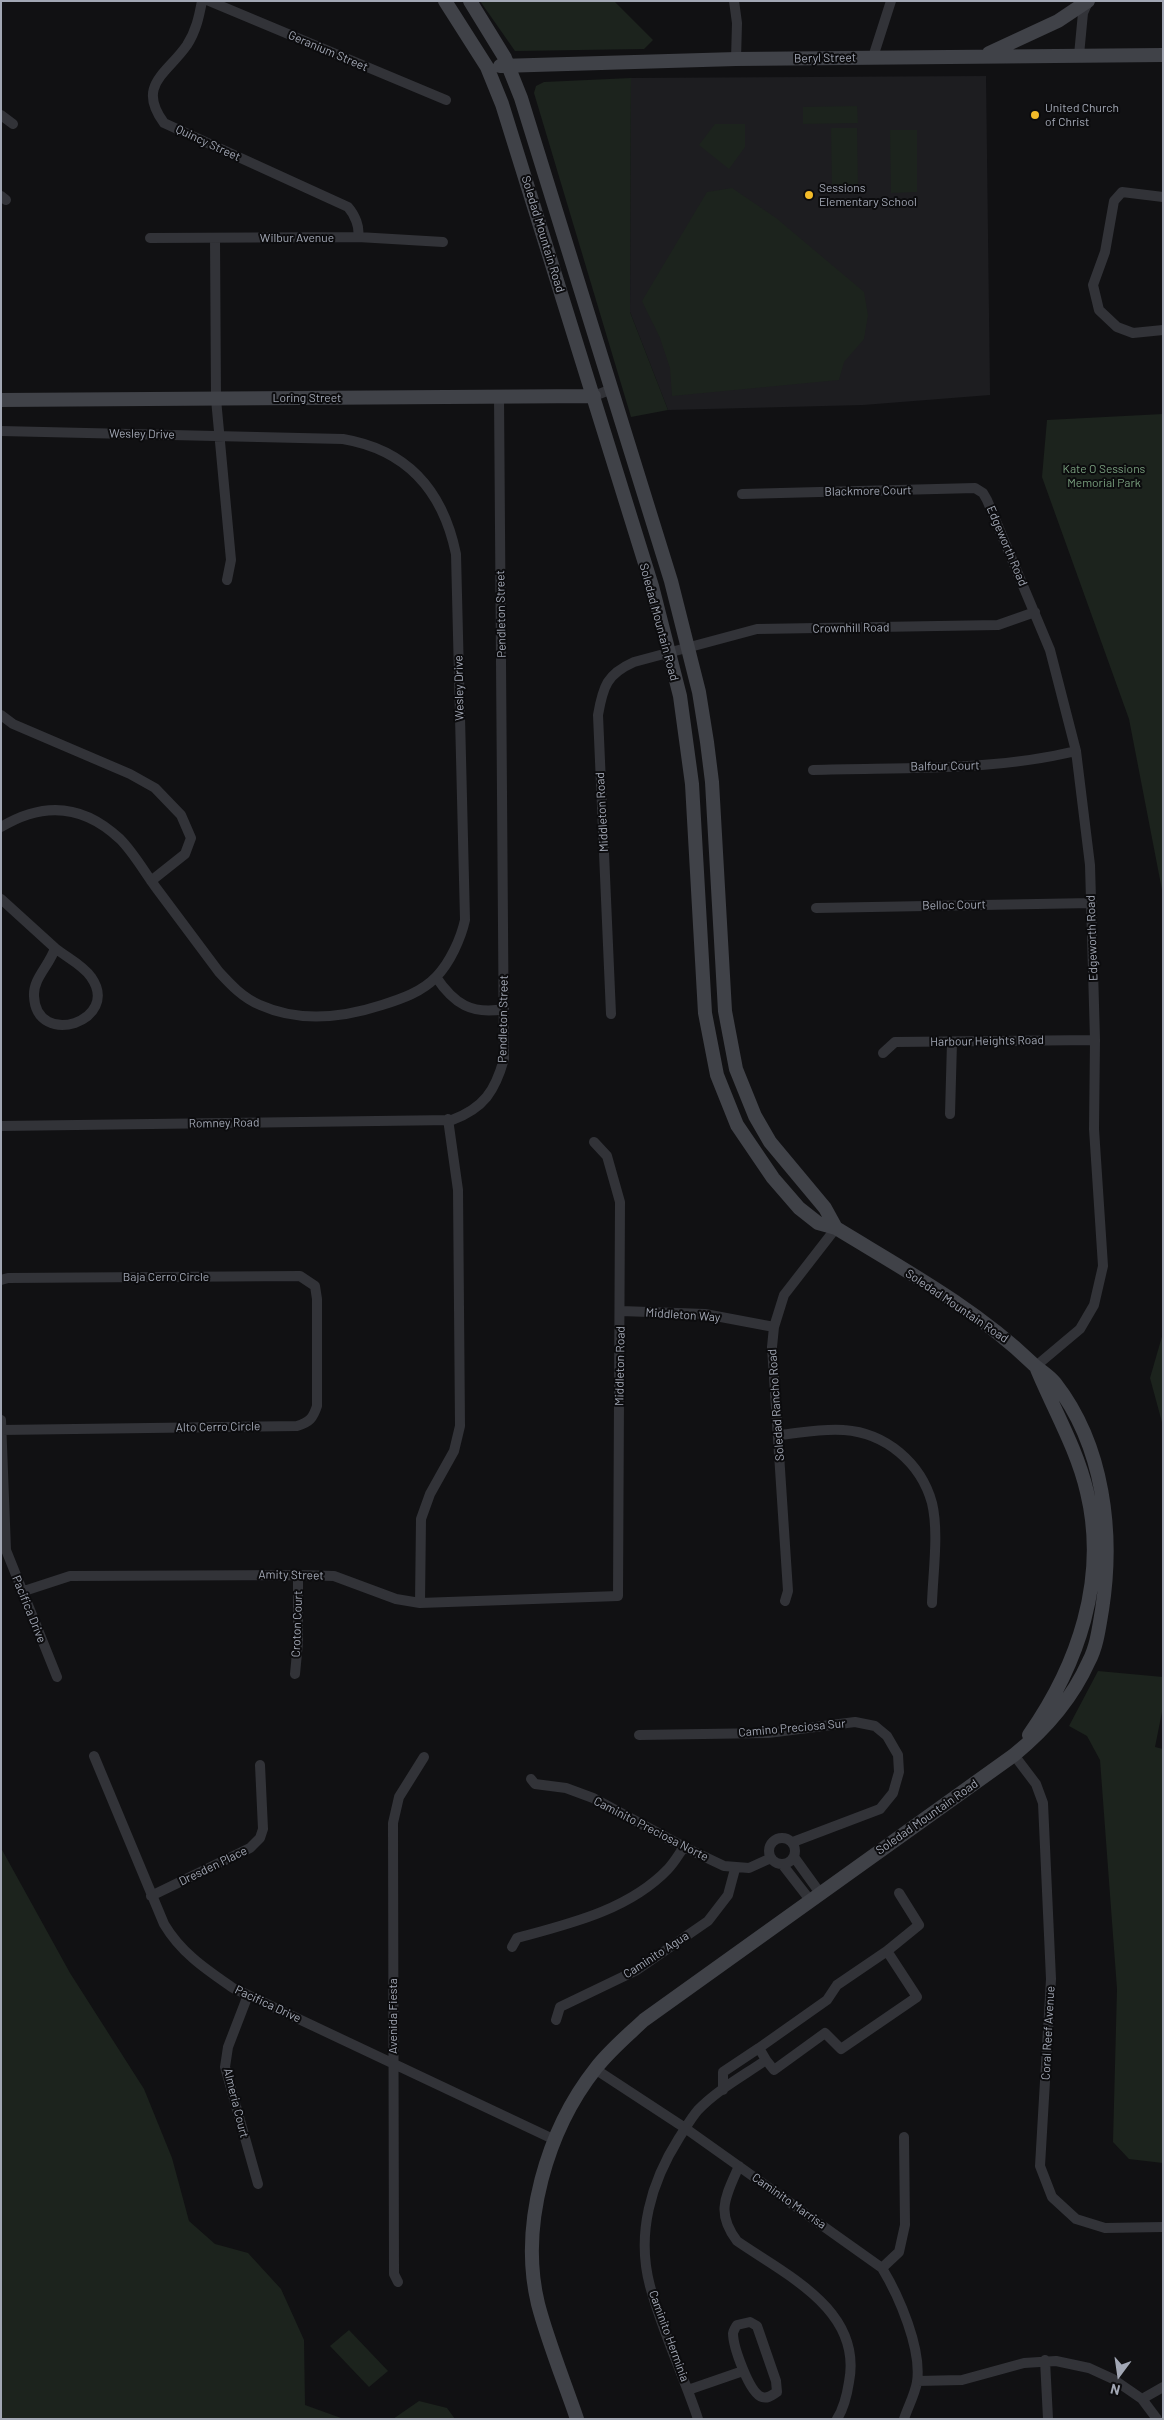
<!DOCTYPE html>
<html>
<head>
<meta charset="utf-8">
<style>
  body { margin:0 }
  #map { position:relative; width:1164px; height:2420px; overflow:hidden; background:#111113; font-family:Barlow,sans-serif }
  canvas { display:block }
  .frame { position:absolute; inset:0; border:2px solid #a2a7b4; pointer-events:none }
  .north { position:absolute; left:1094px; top:2350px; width:50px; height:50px; -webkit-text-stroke:4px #0c0c0e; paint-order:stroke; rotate:194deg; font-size:14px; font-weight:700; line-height:20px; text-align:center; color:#a2a7b4 }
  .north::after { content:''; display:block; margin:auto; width:18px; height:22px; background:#a2a7b4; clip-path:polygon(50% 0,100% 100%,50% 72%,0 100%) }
</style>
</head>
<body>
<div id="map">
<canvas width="1164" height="2420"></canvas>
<div class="frame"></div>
<div class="north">N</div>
</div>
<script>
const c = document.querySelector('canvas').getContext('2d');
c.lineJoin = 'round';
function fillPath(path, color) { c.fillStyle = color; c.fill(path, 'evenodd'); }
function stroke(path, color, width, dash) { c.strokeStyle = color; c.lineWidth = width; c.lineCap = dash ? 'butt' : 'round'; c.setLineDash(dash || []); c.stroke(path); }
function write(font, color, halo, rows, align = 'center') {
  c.font = font + ' Barlow,sans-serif'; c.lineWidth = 4; c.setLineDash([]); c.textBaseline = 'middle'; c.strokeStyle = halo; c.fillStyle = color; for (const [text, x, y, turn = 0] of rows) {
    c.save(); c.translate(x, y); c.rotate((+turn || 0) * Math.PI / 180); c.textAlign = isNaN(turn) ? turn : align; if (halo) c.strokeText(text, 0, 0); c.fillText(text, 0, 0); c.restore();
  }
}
fillPath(new Path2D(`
  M986,76l4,319 -127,10 -195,5 -38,-98 1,-234z`), '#1d1d20');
fillPath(new Path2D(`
  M480,1h134l39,39 -9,9 -129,2z
  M631,78l-1,234 38,98 -37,7 -97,-324 2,-7 8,-4z
  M857,106l1,17 -55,1v-17z
  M715,124h30v23l-16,22 -30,-24z
  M831,128h26l1,61h-26z
  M890,130h27v62l-26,1z
  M732,188l44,30 88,74 4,23 -4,24 -20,23 -5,18 -167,16 -2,-28 -10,-30 -18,-37 65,-109z
  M1163,414v481l-34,-176 -87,-242 5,-57z
  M1163,1333v93l-13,-48z
  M1098,1671l65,6v30l-8,40 8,2v414l-34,-4 -16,-17 4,-153 -17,-229 -13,-24 -18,-10z
  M1,1848l69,125 74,116 28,69 17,63 26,23 33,9 33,36 23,51 1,65 36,13 10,1h-350z
  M349,2330l39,41 -19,16 -39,-41z
  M419,2401l28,7 8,11h-62z`), '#1c231d');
stroke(new Path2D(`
  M202,1c-3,16 -6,30 -15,44 -20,29 -51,40 -23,78l184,84c7,8 12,20 10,30
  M209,1l237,99
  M734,1l3,22 -1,36
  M1079,55l4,-42 5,-11
  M873,57l18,-56
  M1,115l12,9
  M1,196l5,4
  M1163,197l-41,-5 -8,9 -9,51 -12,33 6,25 18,17 16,6 30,-3
  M150,238l208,-1 85,5
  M215,238l1,161 15,161 -4,20
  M594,396l18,-7
  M1,431l342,8c65,11 100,52 113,115l9,366c-4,18 -15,43 -29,57 -14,15 -35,22 -54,28 -40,13 -82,18 -122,0 -17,-7 -29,-20 -41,-33 -21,-28 -42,-56 -62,-83 -12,-16 -23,-36 -37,-50 -36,-34 -76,-38 -119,-12
  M742,494l233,-6 8,5 4,7 63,150 26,101 14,114 5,175 -1,89 9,137 -9,39 -14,24 -44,37
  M1,715l12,9 117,50 25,14 26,27 10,23 -6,16 -34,27
  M813,770c87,-3 177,2 263,-19
  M1,899l54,49
  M816,908l276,-5
  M55,948c11,9 28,17 36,29 31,44 -55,72 -57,19 -1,-18 16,-31 21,-48z
  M436,977c18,27 36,38 68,32
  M611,1014l-13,-299c5,-29 9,-41 36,-53l123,-33 241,-4 37,-13
  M883,1053l12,-11 200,-2
  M950,1114l2,-72
  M1,1126l451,-6c32,-12 43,-29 52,-61l-5,-663
  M1,1280l7,-2 292,-2 15,10 2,13v107c-4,12 -7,16 -20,20l-296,4
  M621,1311l84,3 69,13
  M1,1420l5,130 51,127
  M779,1435c21,-2 44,-7 65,-5 42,3 77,33 88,73 7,29 1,70 0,100
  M21,1592l49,-16 228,-1 36,1 62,23 24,4 198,-7 2,-394 -13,-46 -13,-14
  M785,1601l3,-10 -16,-244 2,-20 10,-32 52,-67
  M420,1603l1,-84 9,-25 24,-43 6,-25 -2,-236 -10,-71
  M295,1674l3,-32v-67
  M639,1735l129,-2 87,-11 20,4 12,10 11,19 1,17 -6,21 -13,16 -87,33
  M1014,1755l22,29 7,19 8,176 -11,187 12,31 24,22 29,9 58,-1
  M94,1756l70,168c17,29 43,46 69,64l320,151
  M531,1779l4,5 31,4 27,10 91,49 40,19 25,2 22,-10
  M769 1851a13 13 0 1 1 26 0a13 13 0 1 1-26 0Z
  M794,1857l26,36
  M782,1864l28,36
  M151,1896l99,-48 10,-10 3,-9 -3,-64
  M512,1947l5,-9c52,-14 112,-28 151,-69 6,-6 11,-15 16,-22
  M248,1995l-20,52 -3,20 33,117
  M556,2020l4,-13 77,-37 71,-49 20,-26 7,-26
  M766,2060l8,10 51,-37 16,16 76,-52 -30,-46
  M595,2069l90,59 197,140c17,28 40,81 35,114 -2,12 -9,25 -13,37
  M723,2090v-18l36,-24
  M739,2166c-13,30 -24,46 -2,75 49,34 126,69 112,141 -2,13 -5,26 -12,37
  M882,2268l17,-16 6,-27 -1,-88
  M398,2282l-4,-8 -1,-451 6,-26 25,-40
  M750,2322l7,4 19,55 1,11c-5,3 -9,7 -15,5 -13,-4 -29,-51 -29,-64 0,-1 3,-7 4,-8z
  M1045,2360l3,59
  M917,2381l45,-1 62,-17 32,-2 33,7 24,11 29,20 15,20
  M688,2390l55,-19
  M1142,2399l21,-12
  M698,2419c-15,-45 -36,-88 -48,-133 -14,-52 1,-104 29,-148 6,-9 12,-20 19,-28 19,-20 45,-34 68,-50l-7,-12 68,-48 10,-15 50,-34 32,-26 -20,-32`), '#323338', 10);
stroke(new Path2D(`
  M445,1l42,66 15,37 150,482 28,110 12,88 13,229 12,62 20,50 36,53 26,30 19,15 18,5c67,41 139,80 196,135 7,7 17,12 23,20 49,63 59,150 47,227 -3,17 -5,36 -13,51 -17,38 -43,68 -75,94l-370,265c-17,16 -34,30 -48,48 -49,62 -77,157 -58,236 10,38 26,77 39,115
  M470,1l35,57 16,40 150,483 28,111 8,50 5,40 13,229 11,58 19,47 15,26 55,66 11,20
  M989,53l69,-32 30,-20
  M500,66l236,-7 427,-4
  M1,400l593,-4
  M1029,1735c49,-70 79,-156 58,-243 -10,-43 -33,-82 -50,-123`), '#404248', 14);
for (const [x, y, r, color] of [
  [1035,115,5,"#f3bb29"],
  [809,195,5,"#f3bb29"]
]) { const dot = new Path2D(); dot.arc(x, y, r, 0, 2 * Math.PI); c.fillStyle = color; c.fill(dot); stroke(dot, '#0c0c0e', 2); }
write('12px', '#a2a7b4', '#0c0c0e', [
  ["Geranium Street",328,51,23],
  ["Beryl Street",825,58,-1],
  ["Quincy Street",208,143,25],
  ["Soledad Mountain Road",543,234,73],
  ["Wilbur Avenue",297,238],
  ["Loring Street",307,398],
  ["Wesley Drive",142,434,1],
  ["Blackmore Court",868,491,-1],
  ["Edgeworth Road",1007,546,67],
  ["Pendleton Street",501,614,-91],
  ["Soledad Mountain Road",659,622,75],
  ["Crownhill Road",851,628,-1],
  ["Wesley Drive",459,688,-91],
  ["Balfour Court",945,766,-1],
  ["Middleton Road",602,812,-93],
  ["Belloc Court",954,905,-1],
  ["Edgeworth Road",1092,938,-92],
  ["Pendleton Street",503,1019,-89],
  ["Harbour Heights Road",987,1041,-1],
  ["Romney Road",224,1123,-1],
  ["Baja Cerro Circle",166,1277],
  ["Soledad Mountain Road",957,1306,34],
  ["Middleton Way",683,1315,4],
  ["Middleton Road",620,1366,-89],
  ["Soledad Rancho Road",776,1405,-94],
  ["Alto Cerro Circle",218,1427,-1],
  ["Amity Street",291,1575,1],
  ["Pacifica Drive",29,1609,68],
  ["Croton Court",297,1624,-88],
  ["Camino Preciosa Sur",792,1728,-5],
  ["Soledad Mountain Road",927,1817,-35],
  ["Caminito Preciosa Norte",651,1829,27],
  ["Dresden Place",213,1866,-26],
  ["Caminito Agua",656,1955,-33],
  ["Pacifica Drive",268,2004,25],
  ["Avenida Fiesta",393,2016,-90],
  ["Coral Reef Avenue",1048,2033,-87],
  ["Almeria Court",236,2103,76],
  ["Caminito Marrisa",789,2201,35],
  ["Caminito Herminia",669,2336,70]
]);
write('12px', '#a2a7b4', '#0c0c0e', [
  ["United Church",1045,108],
  ["of Christ",1045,122],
  ["Sessions",819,188],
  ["Elementary School",819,202]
], 'left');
write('12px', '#799f7e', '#0c0c0e', [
  ["Kate O Sessions",1104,469],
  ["Memorial Park",1104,483]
]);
</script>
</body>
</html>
